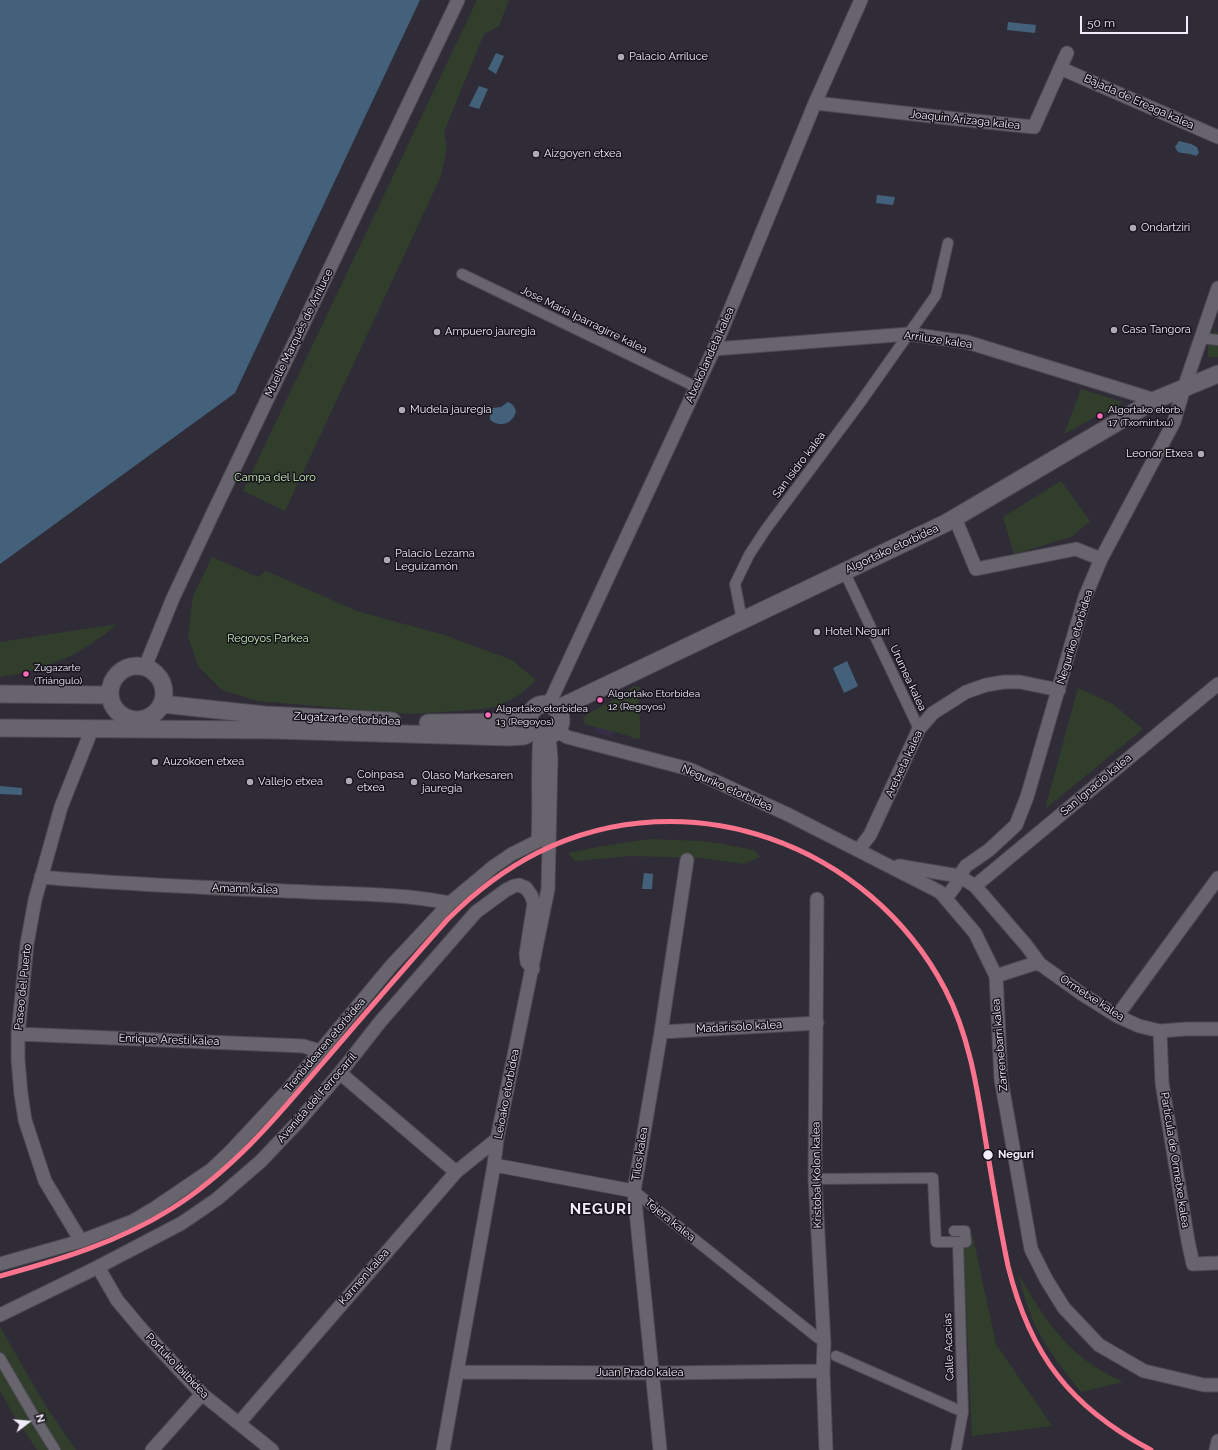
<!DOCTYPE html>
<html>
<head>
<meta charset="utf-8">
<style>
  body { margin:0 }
  #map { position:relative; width:1218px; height:1450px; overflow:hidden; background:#302c37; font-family:Raleway,sans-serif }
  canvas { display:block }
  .north { position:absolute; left:8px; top:1402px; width:40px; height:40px; -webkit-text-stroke:3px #16131b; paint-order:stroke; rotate:74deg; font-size:11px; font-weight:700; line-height:16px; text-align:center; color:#f1ecf9 }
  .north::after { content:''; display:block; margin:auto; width:14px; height:18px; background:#f1ecf9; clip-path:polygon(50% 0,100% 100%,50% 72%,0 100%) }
  .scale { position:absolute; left:1080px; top:16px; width:108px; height:18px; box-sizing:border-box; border:2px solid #f1ecf9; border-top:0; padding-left:5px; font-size:12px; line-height:14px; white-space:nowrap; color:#f1ecf9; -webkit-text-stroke:3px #16131b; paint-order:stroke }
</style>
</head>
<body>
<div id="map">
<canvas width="1218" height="1450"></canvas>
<div class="north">N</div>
<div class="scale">50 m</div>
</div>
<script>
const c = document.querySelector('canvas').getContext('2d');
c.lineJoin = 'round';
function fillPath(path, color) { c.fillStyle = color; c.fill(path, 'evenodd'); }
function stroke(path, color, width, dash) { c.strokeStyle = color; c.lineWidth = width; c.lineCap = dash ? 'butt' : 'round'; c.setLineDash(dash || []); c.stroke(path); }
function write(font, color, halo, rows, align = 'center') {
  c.font = font + ' Raleway,sans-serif'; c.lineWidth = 3; c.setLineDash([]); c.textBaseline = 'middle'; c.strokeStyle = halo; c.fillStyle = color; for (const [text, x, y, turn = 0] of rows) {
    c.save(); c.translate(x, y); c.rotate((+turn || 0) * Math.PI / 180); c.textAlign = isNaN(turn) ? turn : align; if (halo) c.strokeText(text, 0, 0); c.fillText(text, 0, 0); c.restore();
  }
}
fillPath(new Path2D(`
  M596,726l17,5 -2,6 -17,-5z`), '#372e45');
fillPath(new Path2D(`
  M477,0h32l-10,26 -15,8 -40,98 3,14 -6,30 -156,335 -42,-20z
  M1215,330l3,3v24h-10v-11z
  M1081,389l42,13 -59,32z
  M1061,481l29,40 -19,16 -57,17 -11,-37z
  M212,557l46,20 8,-6 91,40 87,24 68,25 24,20 -17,15 -23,12 -24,3 -61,4 -153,-13 -36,-11 -24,-24 -10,-30 5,-40z
  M117,624c-36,31 -70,46 -117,53v-35z
  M634,686l6,1c-3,17 1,33 0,51l-5,1 -6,-3 -44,-12 -2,-6 3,-3 29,-16z
  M1078,688l35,16 30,25 -98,80z
  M650,839l50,2 23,3 31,6 6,7 -16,7 -44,-6 -36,-1 -34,-1 -55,5 -7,-8 34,-7z
  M963,1237h10l23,107 56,82 -80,10z
  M1018,1273c19,34 39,66 70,89 11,8 23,14 35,20l-42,10c-16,-20 -32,-40 -44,-63 -9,-17 -14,-37 -19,-56z
  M0,1327l47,81 29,42h-39l-24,-36 -13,-23z`), '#313e2c');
fillPath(new Path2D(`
  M0,0h420l-185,393 -235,171z
  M1008,22l28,3 -1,8 -28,-3z
  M496,53l8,3 -8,18 -8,-5z
  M479,86l9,3 -9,20 -10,-3z
  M1179,141l12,3 6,3 2,6 -3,3c-2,-1 -5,-2 -7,-2 -7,-2 -11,1 -14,-7z
  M877,195l18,2 -2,8 -17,-2z
  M508,402c5,2 6,4 8,9 -1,3 -2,7 -5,9 -5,6 -17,5 -21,-1v-5l3,-6 8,-1z
  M847,661l11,25 -14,7 -11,-25z
  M0,786l22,2v7l-22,-1z
  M644,873l9,1 -1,15h-10z`), '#43617b');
const pedestrian = new Path2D(`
  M462,274l234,113
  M1201,338l17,2
  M844,571l75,158
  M742,620l-7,-36 14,-29 17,-26 94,-126 76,-108 12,-52
  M815,1179l118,-1 3,64h22l5,170 -7,38
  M634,1191l184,147
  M954,1231h11l1,11h-8
  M836,1356l127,56
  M0,1358l32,55 23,37`);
const minor = new Path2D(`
  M1060,68l158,69
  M815,103l142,16 77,8 33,-74
  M714,349l195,-15 58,8 188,58
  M955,518l21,51 100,-20 25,10
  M145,667l28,-69 40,-85 245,-513
  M549,704l165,-355 101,-246 46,-103
  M558,731l9,6 122,32 100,46 151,77 35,41 21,43 5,103 30,170 15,30 18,29 35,37 45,26 60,14h14
  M860,851l3,-7 7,-9 49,-106 14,-16 33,-21 20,-7 18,-3h16l39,8
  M899,866l60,10 16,10 51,59 14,19 42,30 35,22 22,10 21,5 26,-2h32
  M41,877c88,8 178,11 267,15 47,2 96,2 142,11
  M975,886l243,-202
  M946,898l9,-12 4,-10 7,-10 23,-16 27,-25 11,-28 58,-200 16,-38 73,-137 10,-34 34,-100
  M817,899l-2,280 9,164 -1,28 3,79
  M996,976l37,-12h7
  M1117,1016l101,-138
  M1160,1031l2,52 26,158 5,23 25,-1
  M661,1032l156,-9
  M18,1034l285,12 17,5
  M340,1073l116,99
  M494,1165l140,26
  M81,1241l-36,-60 -20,-61 -4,-26 -3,-34v-26l9,-90 8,-44 26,-93 31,-78
  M0,1264l81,-23 52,-20 22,-13 56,-38 19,-18 56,-60 106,-127 58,-62 43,-36 19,-13 26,-13c2,-35 -1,-70 2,-105
  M98,1267l19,33 26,31 59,63 70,56
  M0,1315l98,-48 84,-44 35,-24 44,-38 37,-39 42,-49 40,-51 96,-110 30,-22 8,-4 5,-1 7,3 5,7 3,8 -8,51 1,8 6,7
  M457,1372l205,1 161,-2
  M239,1423l217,-251 41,-33
  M152,1450l50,-56
  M443,1450l51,-285 3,-26 51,-250 3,-131 -2,-22
  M660,1450l-26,-259 27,-159 26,-172
  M1216,1450l2,-9`);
const tertiary = new Path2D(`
  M110 693a27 27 0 1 1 54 0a27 27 0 1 1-54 0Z
  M0,694l109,1
  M529 720a16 16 0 1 1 32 0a16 16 0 1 1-32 0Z
  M162,704l103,11 127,6
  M557,709l389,-186 209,-123 63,-26
  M428,723l80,-1 22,-9
  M0,728l275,2 234,7 15,-1 9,-5`);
stroke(pedestrian, '#4c4952', 12);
stroke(minor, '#4c4952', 15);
stroke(tertiary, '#4c4952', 19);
stroke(pedestrian, '#67646d', 10);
stroke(minor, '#67646d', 13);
stroke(tertiary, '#67646d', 17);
stroke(new Path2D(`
  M0,1276c59,-16 119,-34 171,-67 60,-37 105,-91 150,-144 42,-49 84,-98 127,-146 27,-27 57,-50 91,-67 150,-74 330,-8 406,137 24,46 32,98 40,148 7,43 14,86 23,129 22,89 62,141 143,184`), '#fc738d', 5);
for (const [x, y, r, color] of [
  [621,57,4,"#ada9b5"],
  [536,154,4,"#ada9b5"],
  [1133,228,4,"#ada9b5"],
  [1114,330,4,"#ada9b5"],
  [437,332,4,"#ada9b5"],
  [402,410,4,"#ada9b5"],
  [1100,416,3.5,"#fb6dba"],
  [1201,454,4,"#ada9b5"],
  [387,560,4,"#ada9b5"],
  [817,632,4,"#ada9b5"],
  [26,674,3.5,"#fb6dba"],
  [600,700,3.5,"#fb6dba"],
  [488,715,3.5,"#fb6dba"],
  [155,762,4,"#ada9b5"],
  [349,781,4,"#ada9b5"],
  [250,782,4,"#ada9b5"],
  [414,782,4,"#ada9b5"],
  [988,1155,5.5,"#f1ecf9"]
]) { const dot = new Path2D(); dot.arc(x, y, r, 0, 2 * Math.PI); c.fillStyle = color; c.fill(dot); stroke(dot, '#16131b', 1.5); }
write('10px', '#f1ecf9', '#16131b', [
  ["Algortako etorb.",1108,410],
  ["17 (Txomintxu)",1108,423],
  ["Zugazarte",34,668],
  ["(Triángulo)",34,681],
  ["Algortako Etorbidea",608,694],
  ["12 (Regoyos)",608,707],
  ["Algortako etorbidea",496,709],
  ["13 (Regoyos)",496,722]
], 'left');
write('11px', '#f1ecf9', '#16131b', [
  ["Palacio Arriluce",629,57],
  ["Aizgoyen etxea",544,154],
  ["Ondartziri",1141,228],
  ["Casa Tangora",1122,330],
  ["Ampuero jauregia",445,332],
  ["Mudela jauregia",410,410],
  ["Leonor Etxea",1193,454,"right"],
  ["Palacio Lezama",395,554],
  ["Leguizamón",395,567],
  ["Hotel Neguri",825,632],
  ["Auzokoen etxea",163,762],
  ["Coinpasa",357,775],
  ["etxea",357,788],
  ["Olaso Markesaren",422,776],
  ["jauregia",422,789],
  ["Vallejo etxea",258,782]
], 'left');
write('11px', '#f1ecf9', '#16131b', [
  ["Bajada de Ereaga kalea",1139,102,24],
  ["Joaquin Arizaga kalea",965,120,6],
  ["Jose Maria Iparragirre kalea",584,320,26],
  ["Muelle Marqués de Arriluce",299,333,-64],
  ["Arriluze kalea",938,340,8],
  ["Atxekolandeta kalea",710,355,-66],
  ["San Isidro kalea",799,465,-53],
  ["Algortako etorbidea",892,549,-25],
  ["Neguriko etorbidea",1075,637,-73],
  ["Urumea kalea",908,678,65],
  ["Zugatzarte etorbidea",347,719,3],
  ["Aretxeta kalea",904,764,-65],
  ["San Ignacio kalea",1096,785,-40],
  ["Neguriko etorbidea",727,788,24],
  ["Amann kalea",245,889,2],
  ["Paseo del Puerto",23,987,-84],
  ["Ormetxe kalea",1092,998,33],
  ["Madarisolo kalea",739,1027,-3],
  ["Enrique Aresti kalea",169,1040,2],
  ["Trenbidearen etorbidea",325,1045,-50],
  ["Zarrenebarri kalea",1000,1045,-95],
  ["Leioako etorbidea",507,1094,-79],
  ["Avenida del Ferrocarril",317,1098,-49],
  ["Tilos kalea",640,1154,-81],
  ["Particula de Ormetxe kalea",1175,1160,81],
  ["Kristobal Kolon kalea",817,1175,-91],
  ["Tejera kalea",670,1220,39],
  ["Karmen kalea",364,1277,-49],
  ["Calle Acacias",949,1347,-92],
  ["Portuko ibilbidea",177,1366,46],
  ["Juan Prado kalea",640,1373]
]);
write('11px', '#c9f3b8', '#16131b', [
  ["Campa del Loro",275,478],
  ["Regoyos Parkea",268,639]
]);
write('bold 11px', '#f1ecf9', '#16131b', [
  ["Neguri",998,1155]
], 'left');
c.letterSpacing = '1px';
write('bold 15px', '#f1ecf9', '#16131b', [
  ["NEGURI",601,1209]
]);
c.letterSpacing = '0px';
</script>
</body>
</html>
